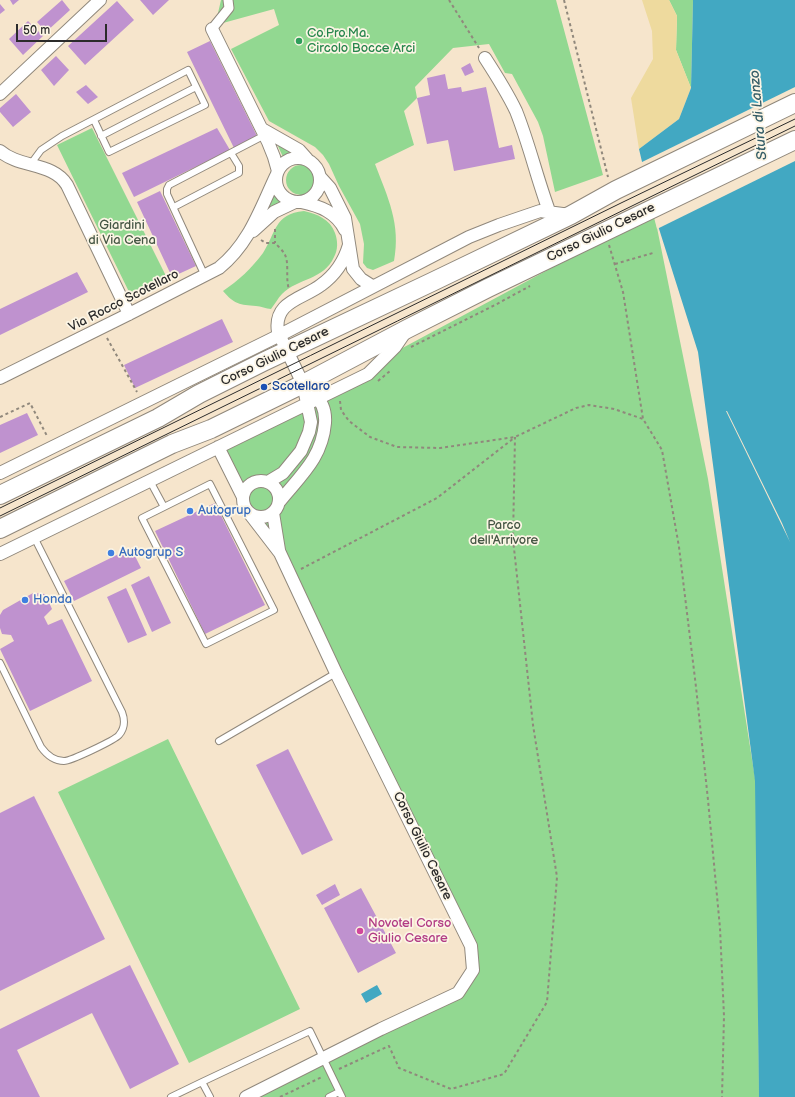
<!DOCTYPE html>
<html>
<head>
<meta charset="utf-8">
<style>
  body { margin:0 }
  #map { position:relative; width:795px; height:1097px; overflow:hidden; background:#f6e5cc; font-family:"Balsamiq Sans",sans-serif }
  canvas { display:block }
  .scale { position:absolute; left:16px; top:24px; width:91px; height:18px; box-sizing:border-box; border:2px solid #2b2b2b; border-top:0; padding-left:5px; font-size:12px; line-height:14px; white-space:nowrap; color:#2b2b2b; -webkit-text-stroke:3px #fcf5e5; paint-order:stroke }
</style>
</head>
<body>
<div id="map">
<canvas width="795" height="1097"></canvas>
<div class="scale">50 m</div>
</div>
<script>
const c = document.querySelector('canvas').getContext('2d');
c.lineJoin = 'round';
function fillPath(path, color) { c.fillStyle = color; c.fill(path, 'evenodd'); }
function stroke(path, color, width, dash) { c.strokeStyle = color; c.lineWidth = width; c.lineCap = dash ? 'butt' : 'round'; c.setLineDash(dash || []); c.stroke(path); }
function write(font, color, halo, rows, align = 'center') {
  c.font = font + ' "Balsamiq Sans",sans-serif'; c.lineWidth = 3.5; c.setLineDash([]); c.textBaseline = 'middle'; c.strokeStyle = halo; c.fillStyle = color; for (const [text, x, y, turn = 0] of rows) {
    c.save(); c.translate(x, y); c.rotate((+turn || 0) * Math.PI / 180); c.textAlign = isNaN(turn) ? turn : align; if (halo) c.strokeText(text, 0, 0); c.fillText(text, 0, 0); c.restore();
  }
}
fillPath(new Path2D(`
  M221,0h335l47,175 -48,17 -12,-56 -5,-14 -26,-48 -7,-1 -16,-29 -36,4 -38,39 2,11 -13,13 10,34 -39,19c13,34 26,60 19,97l-21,9 -6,-2 -4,-5 1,-19 -4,-20 -21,-38 -10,-22 -6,-9 -8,-8 -46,-26 -38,-72 48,-24 -5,-16 -51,14 -5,-10z
  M669,0h24l-2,88 -15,-38 1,-34z
  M92,128l77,154 -36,18 -76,-155z
  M277,144l16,9 -10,4z
  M286 180a15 15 0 1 1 30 0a15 15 0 1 1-30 0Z
  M276,193l6,9 -17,10 10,-18z
  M304,211c13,3 26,8 31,22 3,8 3,17 -1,24 -10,23 -36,21 -52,37 -4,4 -7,10 -11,15 -5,0 -10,-3 -15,-3 -16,-1 -22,-2 -33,-15 15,-10 29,-23 40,-38 13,-20 11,-39 41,-42z
  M654,213l54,266 49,312 2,306h-513l212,-104 15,-23 -2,-24 -180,-372 -73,-127z
  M168,739l132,270 -111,54 -131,-271z`), '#92d891');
fillPath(new Path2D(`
  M642,0h27l8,16 -1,34 15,38 -12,31 -40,30 -8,-51 22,-39 -1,-28z`), '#eeda9e');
fillPath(new Path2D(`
  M693,0h102v1097h-36l-4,-316 -57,-429 -44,-139 -15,-64 40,-30 12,-31zM727,411l55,112 8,19 -64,-131z
  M377,985l5,9 -16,9 -5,-9z`), '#42a8c2');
fillPath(new Path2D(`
  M795,87v74l-138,68 -17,-66z`), '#f6e5cc');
fillPath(new Path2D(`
  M10,0h9l-6,5z
  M62,0l8,10 -24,22 -9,-10z
  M140,0h29l-16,15z
  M117,1l17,19 -49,45 -17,-19z
  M0,4l5,6 -5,4z
  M28,21l15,15 -20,19 -14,-16z
  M210,41l47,95 -23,12 -47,-96z
  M56,56l13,14 -15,16 -13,-16z
  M470,63l4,9 -9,4 -4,-8z
  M445,74l3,15 13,-2 1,5 24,-5 13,61 13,-3 3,14 -61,12 -6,-31 -21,4 -10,-46 13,-3 -3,-17z
  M86,85l12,12 -10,7 -12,-12z
  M16,94l15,18 -18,15 -13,-15v-4z
  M217,128l13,22 -96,47 -12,-24z
  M160,191l36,75 -24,11 -35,-75z
  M77,272l11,20 -88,43v-26z
  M222,319l11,23 -98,46 -11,-23z
  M27,413l11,22 -38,18v-28z
  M215,503l50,102 -60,29 -50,-103z
  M131,548l10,20 -67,33 -10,-20z
  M149,576l22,47 -19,9 -21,-47z
  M126,588l21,47 -19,8 -21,-46z
  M33,593l12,1 7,15 -8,8 4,8 14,-6 30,62 -62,30 -30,-62 14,-8 -3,-6 -9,-1 -2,-6v-13l3,-5z
  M288,749l45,91 -31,15 -46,-90z
  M34,796l71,143 -105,52v-178z
  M335,884l5,11 -18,10 -6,-10z
  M361,888l35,65 -38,20 -34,-65z
  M130,965l49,99 -49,25 -38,-76 -75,37 23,47h-40v-68z`), '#bf92cf');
const service = new Path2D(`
  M101,136l95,-49
  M30,165l11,-15 21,-14 126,-66 17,35 -96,47 -15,-32
  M174,207l65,-34v-7l-8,-13
  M205,276l-38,-82v-5l2,-4 96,-50
  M150,481l14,26 46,-23 64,126 -68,34 -64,-126 22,-11
  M0,663l41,84c5,7 13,14 23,14 7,0 51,-21 55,-26 6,-7 6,-15 3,-23l-88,-175
  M219,741l117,-68
  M171,1097l31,-15
  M210,1097l-8,-15 108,-51 32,66
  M329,1097l10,-5`);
const pedestrian = new Path2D(`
  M212,29l17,-21 -1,-8`);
const minor = new Path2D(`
  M212,29l56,113 6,15 4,14
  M485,58c11,17 22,34 31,53 14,35 22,72 36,108
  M0,94l100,-94
  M262,129l37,21 8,9
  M0,151c19,17 53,11 67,34l62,129
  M276 180a22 22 0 1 1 44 0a22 22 0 1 1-44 0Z
  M321,178l9,10 15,30 8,51 8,10 11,7
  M301,202c19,4 35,10 44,28
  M253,231l21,-19 21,-10
  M0,378l129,-64 90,-46c30,-24 41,-58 57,-92
  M218,447l25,50
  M0,473l280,-138 189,-98 30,-12 41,-14 30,4
  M243 499a18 18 0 1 1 36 0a18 18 0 1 1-36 0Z
  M268,482l15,-9 18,-22 8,-19 2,-10 -8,-38 -25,-52c-5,-31 25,-33 43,-47 14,-10 23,-23 28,-40
  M280,501c21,-26 42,-43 45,-78 1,-13 -3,-22 -12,-30
  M273,513l6,37
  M0,554l368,-180 27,-27 11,-16
  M246,1097l135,-68 77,-36 15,-23 -2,-24 -135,-273 -56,-120 -30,-39`);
const primary = new Path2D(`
  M0,495l158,-77 41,-24 64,-32 169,-80 139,-67 45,-25 179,-87
  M0,529l172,-85 39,-15 92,-45 104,-55 81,-41 307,-148`);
stroke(service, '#90887c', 8);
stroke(pedestrian, '#90887c', 11);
stroke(minor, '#90887c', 14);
stroke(primary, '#90887c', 20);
stroke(new Path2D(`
  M449,0l30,48
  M564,0l44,177
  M275,229v14
  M261,240l5,3h9c3,3 7,7 9,10 6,9 1,25 5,36
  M609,245l14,47 20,127 19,31 17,97 17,140 12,113 12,128 4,88 -2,81
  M615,264l38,-11
  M107,338l30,54
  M411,347l84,-42 35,-19
  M378,381l12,-10
  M340,401l1,9 8,11 21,16 27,10 43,1 75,-11 61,-29 13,-3 25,4 29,10
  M0,417l30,-14 17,33
  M301,569l136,-71 77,-60
  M339,1069l50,-23 10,22 52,21 53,-15 43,-72 10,-125 -24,-152 -20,-186 2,-102
  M280,1097l42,-20`), '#90887c', 2, [3, 3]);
stroke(service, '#fff', 6);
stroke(pedestrian, '#fff', 9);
stroke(minor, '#fff', 12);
stroke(primary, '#fff', 18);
stroke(new Path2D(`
  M0,508l621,-305 174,-84
  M0,516l795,-390`), '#2b2b2b', 1);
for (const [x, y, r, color] of [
  [299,41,4,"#2e9e5b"],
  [264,387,4,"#1a4fb4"],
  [190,511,4,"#3f7fe0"],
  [111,553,4,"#3f7fe0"],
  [25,600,4,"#3f7fe0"],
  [360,931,4,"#d1479c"]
]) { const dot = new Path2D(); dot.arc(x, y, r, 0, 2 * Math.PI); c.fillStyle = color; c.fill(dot); stroke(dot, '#fcf5e5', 1.5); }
write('13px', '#27864d', '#fcf5e5', [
  ["Co.Pro.Ma.",307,34],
  ["Circolo Bocce Arci",307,49]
], 'left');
write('13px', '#455644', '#fcf5e5', [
  ["Giardini",122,226],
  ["di Via Cena",122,241],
  ["Parco",504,526],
  ["dell'Arrivore",504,541]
]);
write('13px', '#2b2b2b', '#fcf5e5', [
  ["Corso Giulio Cesare",601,233,-26],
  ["Via Rocco Scotellaro",124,301,-27],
  ["Corso Giulio Cesare",275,357,-26],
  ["Corso Giulio Cesare",422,846,64]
]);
write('13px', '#164399', '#fcf5e5', [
  ["Scotellaro",272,387]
], 'left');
write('13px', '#366cbe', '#fcf5e5', [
  ["Autogrup",198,511],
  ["Autogrup S",119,553],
  ["Honda",33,600]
], 'left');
write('13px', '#b23c85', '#fcf5e5', [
  ["Novotel Corso",368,924],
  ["Giulio Cesare",368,939]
], 'left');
write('italic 14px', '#345d67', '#fcf5e5', [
  ["Stura di Lanzo",759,115,-95]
]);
</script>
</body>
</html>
